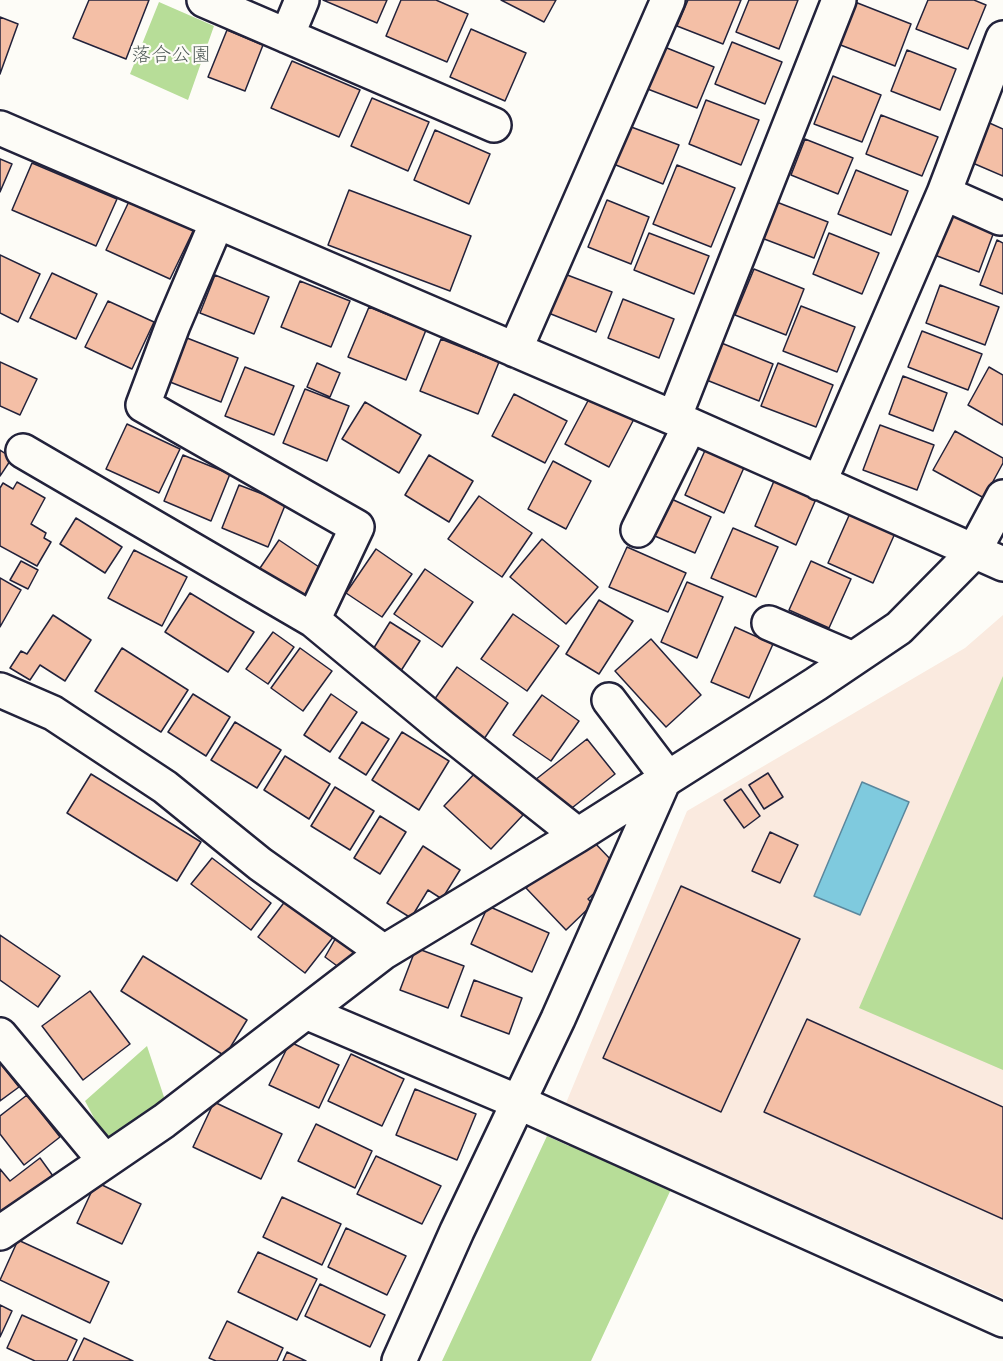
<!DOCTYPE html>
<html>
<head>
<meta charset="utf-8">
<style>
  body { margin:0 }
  canvas { display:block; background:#fdfcf7 }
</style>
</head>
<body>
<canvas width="1003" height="1361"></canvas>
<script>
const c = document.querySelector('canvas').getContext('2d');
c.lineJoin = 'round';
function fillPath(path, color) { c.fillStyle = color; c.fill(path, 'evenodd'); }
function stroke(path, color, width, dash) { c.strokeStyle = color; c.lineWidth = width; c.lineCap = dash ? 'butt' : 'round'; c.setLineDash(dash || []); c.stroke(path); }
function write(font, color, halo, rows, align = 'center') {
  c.font = font + ' "Comic Neue","Klee One",sans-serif'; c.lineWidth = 4.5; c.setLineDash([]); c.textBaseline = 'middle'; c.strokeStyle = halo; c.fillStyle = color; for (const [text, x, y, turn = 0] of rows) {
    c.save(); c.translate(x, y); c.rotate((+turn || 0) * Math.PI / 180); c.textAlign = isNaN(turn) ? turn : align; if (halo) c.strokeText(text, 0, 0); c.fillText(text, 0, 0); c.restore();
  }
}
fillPath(new Path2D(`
  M1003,615v683l-437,-195 121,-292 278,-163z`), '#faeadf');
fillPath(new Path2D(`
  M159,2l55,24 -26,74 -58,-26z
  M1003,676v394l-144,-62z
  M147,1046l19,57 -59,39 -22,-41z
  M547,1136l22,10 3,-6 101,45 -82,176h-149z`), '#b7dd98');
const water = new Path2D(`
  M862,782l47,20 -49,113 -46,-19z`);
fillPath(water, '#7fcade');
stroke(water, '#5a879d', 1.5);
const building = new Path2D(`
  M89,0h60l-23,59 -53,-21z
  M323,0h64l-10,23z
  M401,0h35l32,14 -21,48 -61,-26z
  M501,0h55l-12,22z
  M688,0h53l-18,44 -46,-18z
  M749,0h49l-19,49 -43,-17z
  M928,0h46l12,5 -18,44 -52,-20z
  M855,2l56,22 -16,42 -57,-22z
  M0,17l18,7 -18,50z
  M471,29l55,24 -21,48 -55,-24z
  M227,30l36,15 -18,46 -37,-14z
  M732,42l50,20 -17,42 -50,-20z
  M662,46l52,21 -17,41 -52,-20z
  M907,50l49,19 -16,41 -49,-19z
  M292,61l68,29 -21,47 -68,-29z
  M833,76l48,19 -19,47 -48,-18z
  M372,98l57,24 -21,49 -57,-25z
  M706,100l53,20 -18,45 -52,-21z
  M881,115l57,22 -16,39 -56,-22z
  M985,121l18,8v47l-35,-15z
  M626,125l53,20 -16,39 -52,-21z
  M435,130l55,24 -21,50 -55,-24z
  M805,139l48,19 -15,36 -47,-19z
  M0,159l12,5 -12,28z
  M32,163l85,36 -21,47 -84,-36z
  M677,165l58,23 -24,59 -58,-23z
  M856,170l52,21 -17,44 -53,-21z
  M349,190l122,46 -21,55 -122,-46z
  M132,195l64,30 -26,54 -64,-29z
  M607,200l42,17 -18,47 -43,-17z
  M774,201l54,21 -14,36 -55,-21z
  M948,211l47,18 -16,43 -47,-18z
  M649,233l60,23 -15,38 -60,-24z
  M829,233l50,20 -17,41 -49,-20z
  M997,240l6,3v51l-23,-9z
  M0,255l40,19 -22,48 -18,-9z
  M754,269l50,20 -18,46 -51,-20z
  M52,273l45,21 -21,45 -46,-21z
  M562,273l50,19 -16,40 -50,-20z
  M215,275l54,22 -15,37 -54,-21z
  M300,281l50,20 -19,46 -50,-20z
  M940,285l59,22 -14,38 -59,-22z
  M623,299l51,20 -15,39 -51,-20z
  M108,301l46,21 -22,47 -47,-22z
  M801,306l54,21 -18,45 -54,-21z
  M369,307l57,23 -20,50 -58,-23z
  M922,331l60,23 -14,36 -60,-23z
  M187,338l51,20 -17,44 -51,-20z
  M441,339l58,23 -21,52 -58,-23z
  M719,342l54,22 -14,37 -55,-22z
  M0,362l37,17 -17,36 -20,-9z
  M317,363l23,10 -10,24 -23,-10z
  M778,363l55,22 -17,42 -55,-21z
  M245,367l49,19 -20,49 -49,-19z
  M989,367l14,8v50l-35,-20z
  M903,376l44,17 -14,38 -44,-17z
  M305,389l44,17 -22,55 -44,-18z
  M514,394l53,27 -22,42 -53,-27z
  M590,397l44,22 -25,48 -44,-23z
  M365,402l56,33 -22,38 -57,-34z
  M127,424l53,25 -21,44 -53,-24z
  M880,425l54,20 -17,45 -54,-20z
  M955,431l48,27v5l-19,35 -51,-28z
  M707,446l39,17 -22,50 -39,-18z
  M0,450l12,8 -12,18z
  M183,455l47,19 -19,47 -47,-20z
  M429,455l44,26 -24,41 -44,-27z
  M553,461l38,20 -25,48 -38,-20z
  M774,481l42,18 -20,46 -41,-19z
  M17,482l28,16 -14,26 15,9 -2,5 7,4 -14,24 -37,-20v-58l3,-5 10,6z
  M239,485l47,18 -18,44 -46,-19z
  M479,496l53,37 -30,44 -54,-38z
  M667,497l44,20 -16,36 -45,-19z
  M851,511l45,20 -23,52 -45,-20z
  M76,518l46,29 -17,26 -45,-29z
  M733,528l45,19 -22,50 -45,-19z
  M542,539l56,48 -32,37 -56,-47z
  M279,540l43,29 -22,34 -44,-29z
  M627,547l59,26 -18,39 -59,-25z
  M376,549l36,25 -30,43 -36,-24z
  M134,550l53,27 -25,49 -54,-28z
  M21,561l17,9 -10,19 -18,-9z
  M811,561l40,18 -22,49 -40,-18z
  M425,569l48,33 -31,45 -48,-33z
  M0,578l21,12 -21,37z
  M687,582l36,15 -26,61 -36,-16z
  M190,593l64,39 -26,40 -63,-40z
  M599,600l34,21 -34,53 -33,-20z
  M513,614l46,32 -32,45 -46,-32z
  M53,615l38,25 -26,41 -25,-16 -10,15 -20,-12 11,-17 6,3z
  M390,622l30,19 -23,36 -30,-18z
  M735,627l38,17 -24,54 -38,-16z
  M273,632l21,15 -26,37 -22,-15z
  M651,639l50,56 -35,32 -51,-56z
  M122,648l66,42 -27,42 -66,-41z
  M300,648l32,23 -29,40 -32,-23z
  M457,667l51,36 -24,36 -52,-36z
  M193,694l37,23 -24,39 -38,-24z
  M331,694l26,18 -27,40 -26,-17z
  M542,695l37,26 -28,40 -38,-26z
  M235,722l46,28 -24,38 -46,-28z
  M362,722l27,17 -23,36 -27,-17z
  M402,732l47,29 -30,49 -47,-30z
  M587,739l28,35 -52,41 -28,-35z
  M285,756l45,28 -21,35 -45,-29z
  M476,772l47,43 -32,34 -47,-43z
  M768,773l15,24 -19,12 -15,-24z
  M91,774l110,68 -24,39 -110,-68z
  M335,787l39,24 -24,39 -39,-24z
  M741,789l19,27 -16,12 -20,-28z
  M380,816l26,16 -26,42 -26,-16z
  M770,832l28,13 -18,38 -28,-12z
  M592,840l22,23 -10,21 -16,15 5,5 -27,26 -40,-42 44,-41z
  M423,846l37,24 -18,29 -14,-9 -17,28 -24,-15z
  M212,858l59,45 -20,27 -60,-46z
  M681,886l119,53 -79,173 -118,-54z
  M286,900l48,36 -29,37 -47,-36z
  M488,906l61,27 -17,39 -61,-28z
  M338,934l28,22 -22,15 -19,-14z
  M0,935l60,41 -22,31 -38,-27z
  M416,948l48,18 -16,42 -48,-18z
  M143,956l104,64 -22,36 -104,-65z
  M474,980l48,18 -13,36 -48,-18z
  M90,991l40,53 -47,36 -41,-54z
  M807,1019l196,88v112l-239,-107z
  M290,1042l49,23 -20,43 -50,-23z
  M351,1054l53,25 -22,47 -54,-25z
  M0,1063l19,24 -19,14z
  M415,1089l61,25 -19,46 -61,-25z
  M27,1095l33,42 -36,28 -24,-31v-18z
  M214,1102l68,32 -21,45 -68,-32z
  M316,1124l56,27 -17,37 -57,-27z
  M376,1156l65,30 -19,38 -65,-30z
  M40,1158l13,18 -53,41v-48l10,12z
  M96,1182l45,22 -19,40 -45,-21z
  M282,1197l59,27 -19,41 -59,-28z
  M346,1228l60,28 -19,39 -59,-28z
  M18,1240l91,42 -19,41 -90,-43z
  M258,1252l59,27 -20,41 -59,-28z
  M320,1284l65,31 -15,32 -65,-31z
  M0,1305l12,6 -12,26z
  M22,1315l55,25 -10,21h-32l-28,-13z
  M227,1321l56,27 -6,13h-61l-7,-3z
  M84,1338l49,23h-60z
  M287,1352l19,9h-23z`);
fillPath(building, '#f4bfa6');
stroke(building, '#22223b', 1.5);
const minor = new Path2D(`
  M204,0l290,125
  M287,36l15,-36
  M0,128l690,297 313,139
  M944,193l56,25
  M217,222l-44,103 -30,80 214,122 -44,93
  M515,350l153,-350
  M674,418l165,-418
  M23,451l290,169 129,107 136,108
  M819,483l125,-290 59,-155
  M638,530l52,-105
  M769,623l84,36
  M0,690l53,23 112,74 95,77 124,88
  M609,700l59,78
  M306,1012l212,90 485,218
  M0,1035l105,126
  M0,1233l164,-112 220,-169 194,-117 238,-151 83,-56 74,-75 30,-56
  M399,1361l58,-130 101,-212 106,-239`);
stroke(minor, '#22223b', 38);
stroke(minor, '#fdfcf7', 33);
write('20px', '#4f5a57', '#fdfcf7', [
  ["落合公園",171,55]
]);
</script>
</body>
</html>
